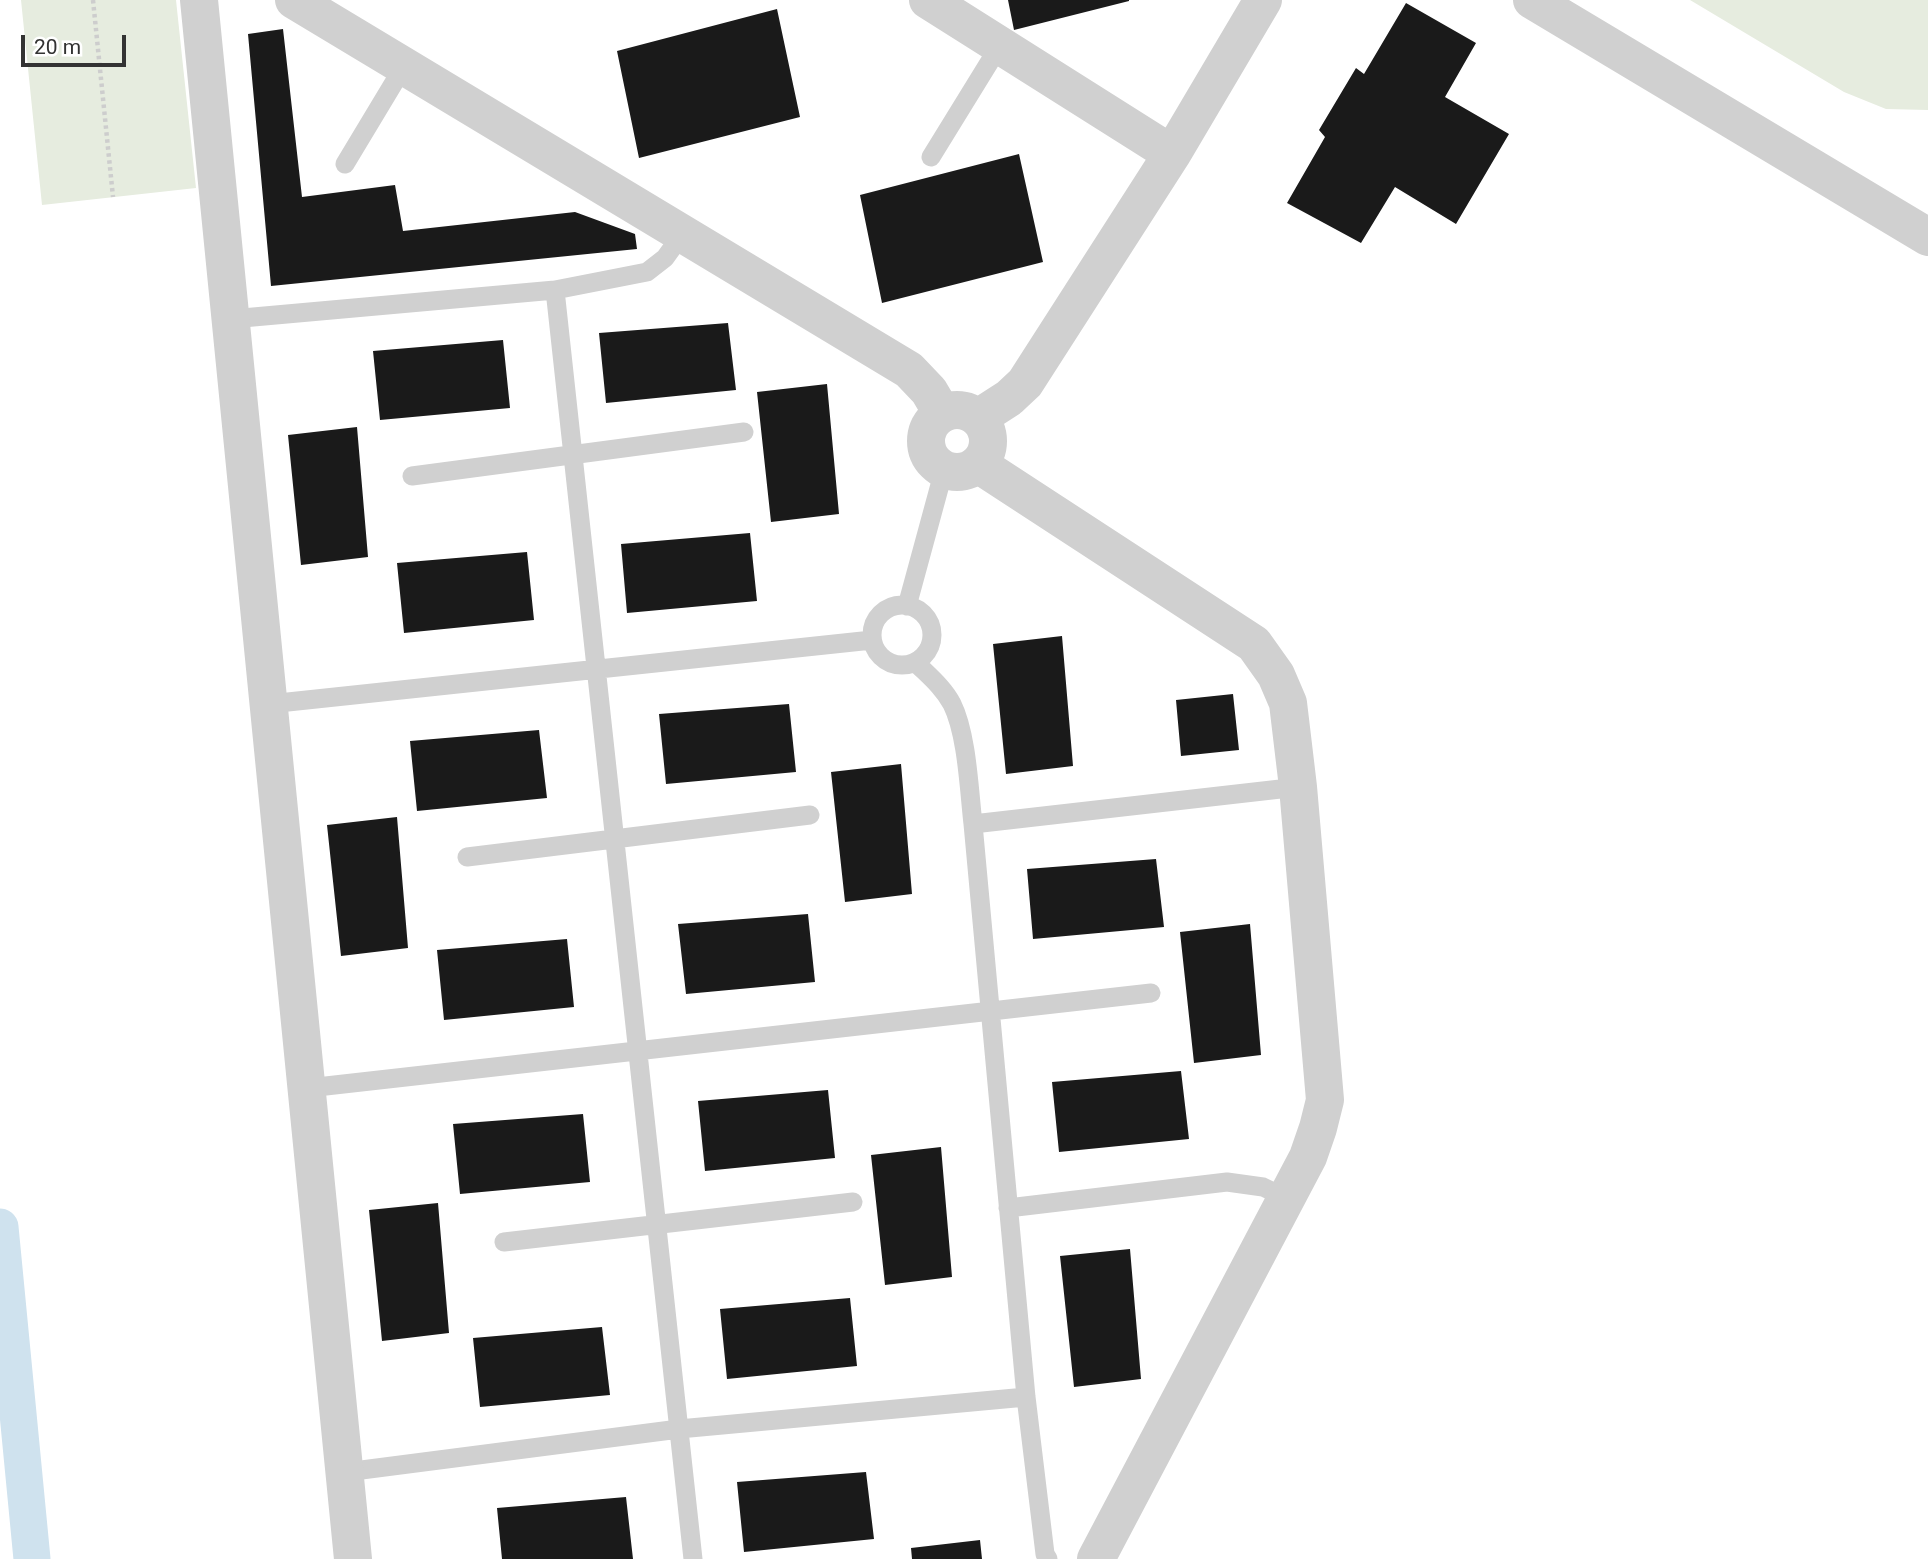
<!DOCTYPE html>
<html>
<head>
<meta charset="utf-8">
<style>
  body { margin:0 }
  #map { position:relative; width:1928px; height:1559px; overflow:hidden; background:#fff; font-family:Roboto,sans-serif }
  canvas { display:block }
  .scale { position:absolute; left:21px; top:35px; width:105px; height:32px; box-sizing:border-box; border:4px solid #333; border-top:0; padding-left:9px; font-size:21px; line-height:24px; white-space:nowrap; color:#333; -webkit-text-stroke:5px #fff; paint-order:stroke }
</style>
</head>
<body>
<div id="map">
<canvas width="1928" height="1559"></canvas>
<div class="scale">20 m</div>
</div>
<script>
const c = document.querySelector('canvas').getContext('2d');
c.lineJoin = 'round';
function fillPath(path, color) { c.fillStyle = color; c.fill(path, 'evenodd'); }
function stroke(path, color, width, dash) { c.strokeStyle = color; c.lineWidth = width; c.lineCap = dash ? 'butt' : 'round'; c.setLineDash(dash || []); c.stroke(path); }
fillPath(new Path2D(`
  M21,0h155l20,188 -154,17z
  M1690,0h238v110l-42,-1 -42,-17z`), '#e6ecdf');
stroke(new Path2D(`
  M0,1227l32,332`), '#cfe2ee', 37);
fillPath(new Path2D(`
  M1008,0h121v1l-115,29z
  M1406,3l70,40 -31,54 64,37 -53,90 -61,-37 -34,56 -74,-40 38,-66 -6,-7 37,-62 8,6z
  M777,9l23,108 -161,41 -22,-107z
  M283,29l19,168 93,-12 8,46 172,-19 60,22 2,15 -366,37 -23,-252z
  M1019,154l24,108 -161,41 -22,-108z
  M728,323l8,67 -130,13 -7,-70z
  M503,340l7,68 -130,12 -7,-69z
  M827,384l12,130 -68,8 -14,-130z
  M357,427l11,130 -67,8 -13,-130z
  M750,533l7,68 -130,12 -6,-69z
  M527,552l7,68 -130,13 -7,-70z
  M1062,636l11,130 -67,8 -13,-130z
  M1233,694l6,56 -58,6 -5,-56z
  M789,704l7,68 -130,12 -7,-70z
  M539,730l8,68 -130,13 -7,-70z
  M901,764l11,130 -67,8 -14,-130z
  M397,817l11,131 -67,8 -14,-131z
  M1156,859l8,68 -131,12 -6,-70z
  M808,914l7,68 -129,12 -8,-70z
  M1250,924l11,131 -67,8 -14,-131z
  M567,939l7,68 -130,13 -7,-70z
  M1181,1071l8,68 -130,13 -7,-70z
  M828,1090l7,68 -130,13 -7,-70z
  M583,1114l7,68 -130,12 -7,-70z
  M941,1147l11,130 -67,8 -14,-130z
  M438,1203l11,130 -67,8 -13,-131z
  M1130,1249l11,130 -67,8 -14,-131z
  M850,1298l7,68 -130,13 -7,-70z
  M602,1327l8,68 -130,12 -7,-69z
  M866,1472l8,67 -130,13 -7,-70z
  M626,1497l7,62h-131l-5,-51z
  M980,1540l2,19h-70l-1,-11z`), '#1a1a1a');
stroke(new Path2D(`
  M93,0l20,197`), '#cdcdcd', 4.5, [3.5, 3.5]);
stroke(new Path2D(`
  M931,157l69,-112
  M345,164l59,-98
  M555,290l138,1269
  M231,319l324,-29 92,-18 18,-14 18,-25
  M412,476l332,-44
  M872 635a30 30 0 1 1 60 0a30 30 0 1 1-60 0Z
  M907,606l37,-136
  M915,662c13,13 28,25 37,42 15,30 17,85 21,120l53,573 19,157 3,5
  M269,704l603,-64
  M973,824l325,-37
  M467,857l343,-42
  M308,1088l843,-95
  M1008,1208l219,-26 36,5 23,11
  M504,1242l349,-40
  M346,1472l333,-43 347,-32`), '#d0d0d0', 19);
stroke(new Path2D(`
  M199,0l154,1559
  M294,0l615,370 20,21 13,22
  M928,0l244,154 91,-154
  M1532,0l396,237
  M926 441a31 31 0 1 1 62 0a31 31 0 1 1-62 0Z
  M978,418l31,-20 16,-15 147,-229
  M978,464l276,180 22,31 12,28 10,84 27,313 -7,28 -10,29 -212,402`), '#d0d0d0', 38);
</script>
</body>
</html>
